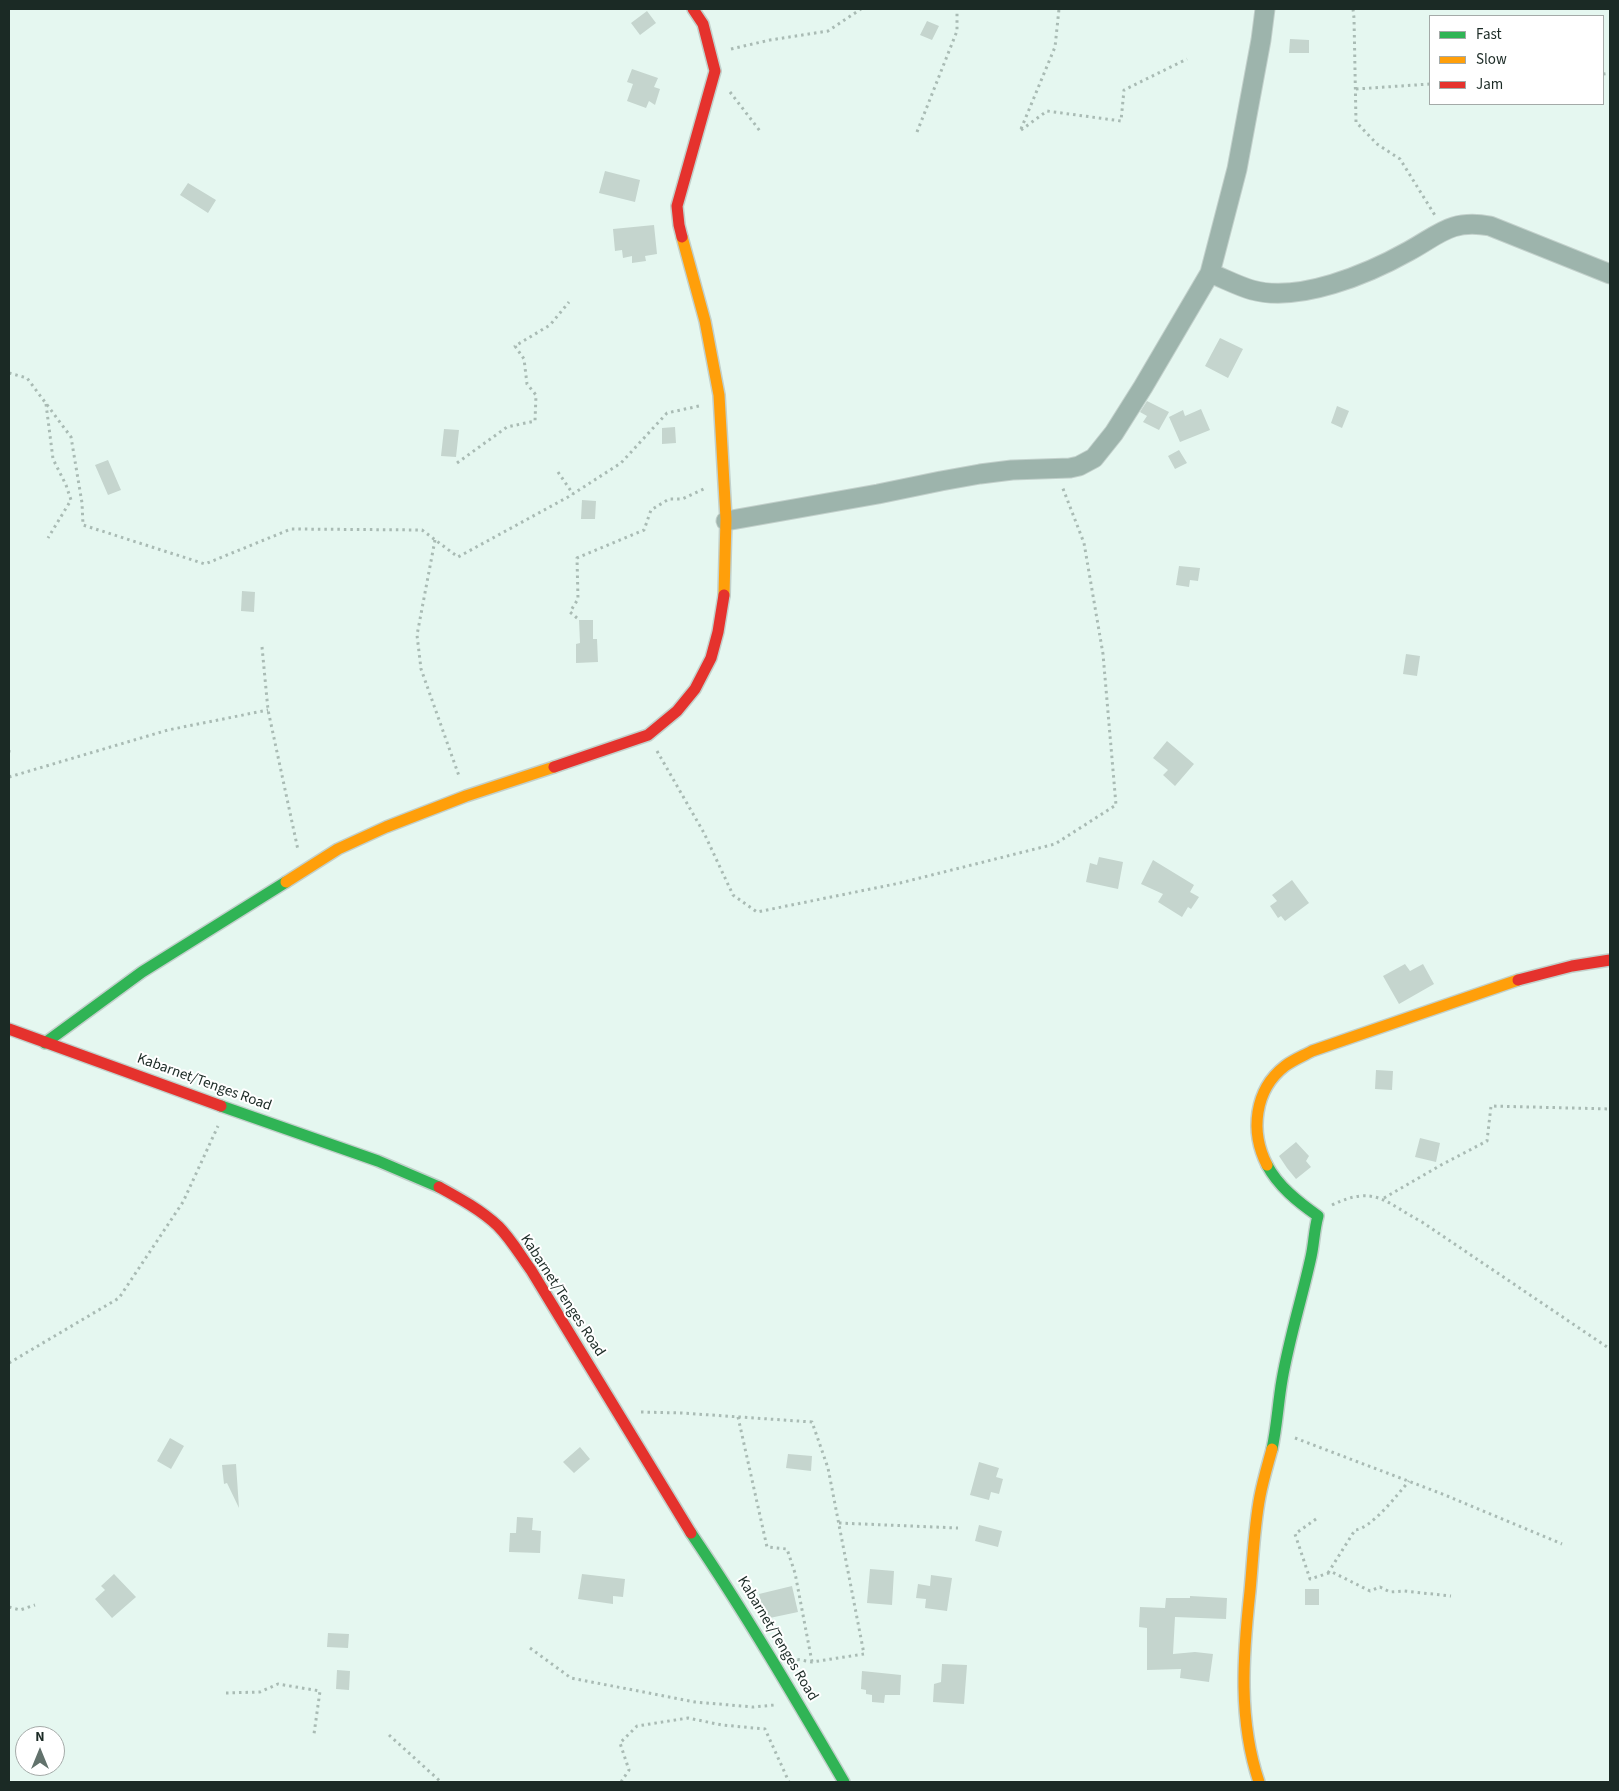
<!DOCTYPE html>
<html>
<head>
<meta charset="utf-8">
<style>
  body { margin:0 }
  #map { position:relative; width:1619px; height:1791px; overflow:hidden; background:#e5f7f0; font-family:"Source Sans 3",sans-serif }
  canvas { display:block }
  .frame { position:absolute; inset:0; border:10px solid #1b2a25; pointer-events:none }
  .legend { position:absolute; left:1429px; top:15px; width:175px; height:90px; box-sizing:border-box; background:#fff; border:1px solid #a4aaa8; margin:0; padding:6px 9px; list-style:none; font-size:15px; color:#1b2a25 }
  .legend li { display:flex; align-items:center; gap:10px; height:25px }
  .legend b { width:25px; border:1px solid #a4aaa8 }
  .north { position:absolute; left:15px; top:1726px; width:50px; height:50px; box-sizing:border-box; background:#fff; border:1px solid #a4aaa8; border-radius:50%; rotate:0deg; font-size:14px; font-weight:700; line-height:20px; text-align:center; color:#1b2a25 }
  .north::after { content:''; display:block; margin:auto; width:18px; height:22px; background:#62726c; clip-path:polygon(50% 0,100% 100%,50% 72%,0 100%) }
</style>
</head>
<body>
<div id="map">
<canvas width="1619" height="1791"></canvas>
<div class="frame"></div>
<ul class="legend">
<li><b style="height:6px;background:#30b455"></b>Fast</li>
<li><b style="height:6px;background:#ff9f0a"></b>Slow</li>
<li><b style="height:6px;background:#e5322d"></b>Jam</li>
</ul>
<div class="north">N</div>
</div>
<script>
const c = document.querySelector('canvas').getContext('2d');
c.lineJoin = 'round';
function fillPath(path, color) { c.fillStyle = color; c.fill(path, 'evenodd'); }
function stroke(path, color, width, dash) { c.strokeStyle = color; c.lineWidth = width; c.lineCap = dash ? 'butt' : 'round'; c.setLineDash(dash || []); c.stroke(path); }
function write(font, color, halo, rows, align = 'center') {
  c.font = font + ' "Source Sans 3",sans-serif'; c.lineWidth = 4; c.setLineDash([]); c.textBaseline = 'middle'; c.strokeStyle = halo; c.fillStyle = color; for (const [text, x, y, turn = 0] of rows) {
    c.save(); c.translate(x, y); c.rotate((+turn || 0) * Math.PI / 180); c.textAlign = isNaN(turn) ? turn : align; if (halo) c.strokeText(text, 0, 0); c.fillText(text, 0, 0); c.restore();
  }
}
fillPath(new Path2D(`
  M647,11l9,12 -16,12 -9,-12z
  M927,21l12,5 -7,14 -12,-5z
  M1290,39l19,1v13h-20z
  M632,69l26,9 -4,9 6,2 -5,16 -6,-4 -3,7 -19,-7 6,-17 -6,-2z
  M605,171l35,9 -5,22 -36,-9z
  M188,183l28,17 -8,13 -28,-18z
  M654,225l3,29 -12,2 1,5 -14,2v-7l-9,2 -1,-8 -7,1 -2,-22z
  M1220,338l23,11 -15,29 -23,-12z
  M1147,401l22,11 -10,18 -16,-8 4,-6 -7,-4z
  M1337,406l12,5 -7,17 -11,-5z
  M1201,409l9,21 -30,12 -11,-25 14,-7 2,6z
  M675,427l1,16 -14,1v-16z
  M444,429l15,1 -3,27 -15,-1z
  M1179,450l8,13 -12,6 -7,-13z
  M108,460l13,30 -13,5 -13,-30z
  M582,500l14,1 -1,18h-14z
  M1179,566l21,2 -2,13 -8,-1 -1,7 -13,-2z
  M242,591l13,1 -1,20 -13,-1z
  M579,620h14v19h4l1,23 -22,1v-19l4,-1z
  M1406,654l14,2 -3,20 -14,-2z
  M1167,741l27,23 -19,22 -12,-11 5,-5 -15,-12z
  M1099,857l24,5 -5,27 -32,-7 4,-19 7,2z
  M1153,860l41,25 -4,7 9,5 -8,12 -3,-2 -6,10 -24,-15 5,-8 -22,-10z
  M1292,880l17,23 -24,18 -4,-5 -3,2 -8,-12 7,-5 -5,-6z
  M1405,964l5,7 13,-7 11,20 -35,20 -16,-28z
  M1376,1070l17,1 -1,19 -17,-1z
  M1420,1138l20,5 -4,19 -21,-5z
  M1296,1142l13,14 -3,5 5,6 -15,12 -9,-11 -8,-12z
  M170,1438l14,8 -13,23 -14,-8z
  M580,1447l10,12 -16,14 -11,-11z
  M788,1454l24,2 -1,15 -25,-3z
  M979,1462l20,6 -3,9 7,2 -4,15 -8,-2 -2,8 -19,-5z
  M236,1464l3,44 -12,-25 -3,1 -2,-19z
  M517,1517l16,1 -1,12 9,1 -1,22 -31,-1 1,-19h6z
  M979,1525l23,6 -4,16 -23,-6z
  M870,1569l24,2 -2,34 -25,-2z
  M114,1574l22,23 -24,21 -17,-19 10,-9 -4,-4z
  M582,1574l43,5 -2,18 -10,-1v8l-35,-5z
  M931,1575l21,3 -5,33 -22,-3 1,-9 -10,-1 2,-14 12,2z
  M792,1586l6,26 -33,7 -6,-25z
  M1305,1589h14v16h-14z
  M1190,1596l37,2 -1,21 -51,-2 -2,37 22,-2 18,2 -4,28 -29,-4 1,-9 -34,1v-42l-8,-1 1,-20 25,1 1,-10h24z
  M328,1633l21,1 -1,14 -21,-1z
  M942,1664l25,1 -3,39 -31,-2 1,-18 7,-2z
  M337,1670l13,1 -1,19 -13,-1z
  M862,1671l39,4 -1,20h-15l-1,8 -12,-1v-7l-6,-1v-4l-5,-1z`), '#c5d5ce');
const street = new Path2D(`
  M1210,273c13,5 28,13 42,17 47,13 116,-16 157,-39 31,-17 42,-32 81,-25l120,48
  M726,521l152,-27 63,-13 39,-7 32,-4 58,-2 9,-2 15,-8 20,-25 29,-46 67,-114 27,-104 24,-129 4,-31`);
const fast = new Path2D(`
  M45,1043l97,-71 144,-90
  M221,1106l157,55 61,26
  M1267,1165c11,21 31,37 51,51 -4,14 -4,28 -7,41 -9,41 -22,82 -29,123 -4,23 -5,46 -10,69
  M691,1533c55,81 104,165 153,249`);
const slow = new Path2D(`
  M682,237l23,84 14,74 7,124 -2,76
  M286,882l52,-33 48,-22 80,-31 88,-29
  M1267,1165c-17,-33 -13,-75 18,-99 8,-6 18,-10 27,-15l206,-71
  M1259,1782c-21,-62 -16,-127 -9,-191 3,-32 4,-64 10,-95 3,-16 8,-32 12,-47`);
const jam = new Path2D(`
  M682,237l-3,-12 -2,-19 38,-135 -12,-47 -10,-15
  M554,767l94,-32 29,-24 18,-22 16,-31 7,-26 6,-37
  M1518,980l54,-14 38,-6
  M9,1029l212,77
  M439,1187c20,11 42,23 59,39 13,13 22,29 33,44l160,263`);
stroke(street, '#c2d0cb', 21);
stroke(fast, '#c2d0cb', 14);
stroke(slow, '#c2d0cb', 14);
stroke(jam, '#c2d0cb', 14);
stroke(new Path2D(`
  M1353,9l1,9 2,104 21,22 23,15 36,58
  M731,49l39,-9 58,-9 33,-22
  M1603,74l7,-1
  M1356,89l74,-5
  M730,92l30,39
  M1021,129l34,-82 4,-38
  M1021,130l26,-19 74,10 3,-31 63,-31
  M917,132l40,-101v-22
  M9,373l18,5 44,59 11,66 1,22 122,39 86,-35 131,1 36,27 110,-60 53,-34 46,-50 32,-7
  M46,404l7,55 13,26 5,15 -23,38
  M457,463l50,-36 28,-6 1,-26 -9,-11 -3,-25 -9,-13 35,-21 19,-23
  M558,472l15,22
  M435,540l-18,95 4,34 38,107
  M577,618l-7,-6 8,-13 -1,-41 67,-28 7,-20 18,-11h13l24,-11
  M262,647l6,63 30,140
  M9,750v5
  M657,751l47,82 29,62 24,17 143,-29 155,-39 61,-39 -13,-151 -19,-111 -22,-57
  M9,777l159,-47 100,-20
  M1384,1198l57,-33 46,-24 4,-35 119,3
  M1332,1205c43,-21 54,-2 90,17l188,127
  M9,1363l110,-65 64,-96 35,-76
  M641,1412l41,1 130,9 16,46 36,186 -52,8 -17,-3
  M738,1417l29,130 20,2 8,24 17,89
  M1295,1438l150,57 117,49
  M1316,1519l-21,15 15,45 22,-7 38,19 10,-4 10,5 14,-1 47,5
  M839,1523l119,5
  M1328,1573l27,-43c16,-1 43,-36 54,-49
  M9,1607l11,3 15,-5
  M530,1648l41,30 124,24 58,5 22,-2
  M226,1693l34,-1 18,-8 42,7 -6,43
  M389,1735l52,47
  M621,1782l8,-12 -9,-27 17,-17 51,-8 34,7 43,4 24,53`), '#a9bbb4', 3, [2.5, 4]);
stroke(street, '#9db4ac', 19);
stroke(fast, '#30b455', 11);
stroke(slow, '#ff9f0a', 11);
stroke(jam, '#e5322d', 11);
write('15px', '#1b2a25', '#fff', [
  ["Kabarnet/Tenges Road",204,1083,20],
  ["Kabarnet/Tenges Road",562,1296,57],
  ["Kabarnet/Tenges Road",777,1639,59]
]);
</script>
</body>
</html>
